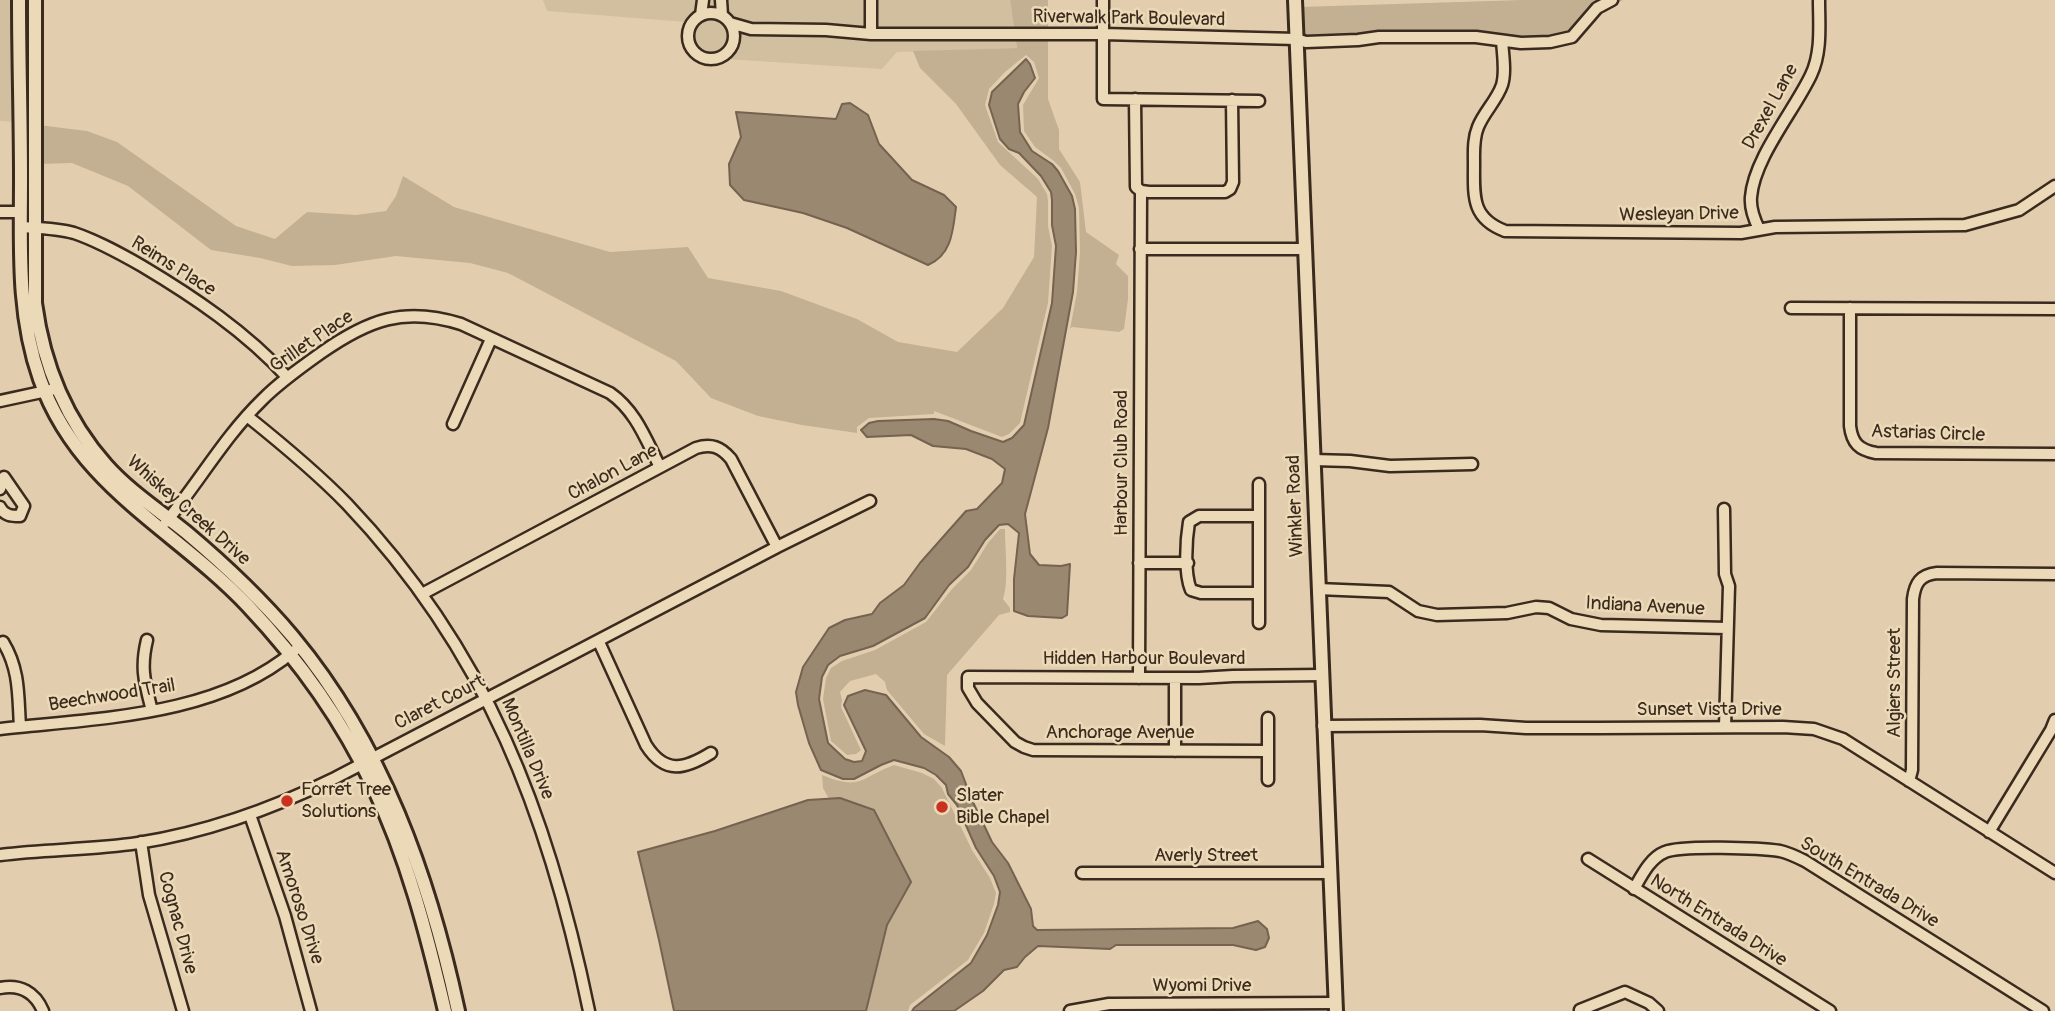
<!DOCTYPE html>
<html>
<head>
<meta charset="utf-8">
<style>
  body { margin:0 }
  canvas { display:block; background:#e2ceae }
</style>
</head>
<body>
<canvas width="2055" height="1011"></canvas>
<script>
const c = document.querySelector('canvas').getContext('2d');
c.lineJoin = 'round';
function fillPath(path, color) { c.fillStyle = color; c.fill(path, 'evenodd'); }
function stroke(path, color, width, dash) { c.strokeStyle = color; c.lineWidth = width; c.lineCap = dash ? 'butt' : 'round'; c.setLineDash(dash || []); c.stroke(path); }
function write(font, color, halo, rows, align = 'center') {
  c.font = font + ' Pangolin,sans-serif'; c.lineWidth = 5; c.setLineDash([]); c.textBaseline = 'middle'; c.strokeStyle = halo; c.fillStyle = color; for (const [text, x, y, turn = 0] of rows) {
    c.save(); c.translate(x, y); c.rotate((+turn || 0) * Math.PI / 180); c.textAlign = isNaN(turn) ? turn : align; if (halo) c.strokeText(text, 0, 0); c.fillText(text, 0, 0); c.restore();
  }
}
fillPath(new Path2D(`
  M0,0h15l1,122 -16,-1z
  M543,0h467l7,48 -120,4 -15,17 -188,-12 -8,-35 -139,-11z`), '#d2bfa0');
fillPath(new Path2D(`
  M1010,0h38v99l11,31v19l21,33 6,50 33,23 -3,9 12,12v23l-4,30 -5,3 -47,-5 -2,2 7,-37 3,-40 -1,-44 -4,-14 -14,-26 -7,-7 -19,-14 -11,-16 -1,-26 16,-27 -5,-16 -8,-7 -21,17 -16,17 -4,16 13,37 40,37 9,15 1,7v25l4,20 -4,57 -28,120 -11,11 -7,3 -68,-26v3l-65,4 -12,9v6l-55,-8 -44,-9 -47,-18 -35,-37 -168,-88 -38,-10 -74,-7 -61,9 -43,1 -32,-8 -49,-8 -83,-64 -56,-23 -34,1v-39l49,6 30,11 119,84 39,13 32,-27 49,3 30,-4 10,-15 7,-20 51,31 156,45 78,-5 20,31 73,13 76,28 41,23 59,10 46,-44 31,-51 3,-60 -37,-32 -44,-61 -36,-36 -7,-17 104,-3z
  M1522,0h101l-27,16 -29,24 -96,-1 -169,7 -2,-39z
  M1000,529h5c0,20 4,53 -2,70l7,9v4l-11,3 -52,60 -2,71 -21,-12 -37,-44 -2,-8 -9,-8 -26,7 -10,11 2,8 -1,7 20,43 -5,4 -9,1 -16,-14 -8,-42 3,-21 5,-10 11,-7 33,-11 51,-28 26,-33 19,-19 17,-27z
  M894,765l28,8 12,6 8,9 30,62 18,28 6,15 -2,11 -10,29 -16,27 -58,45 -2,6h-42l21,-86 24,-43 -71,-84 -11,1 -6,-11 -1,-13c40,16 37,3 72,-10z`), '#c3b093');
const water = new Path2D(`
  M1026,59l4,5 5,14 -11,14 -6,12 2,28 12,19 20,13 6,7 14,25 3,13 1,43 -3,40 -25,136 -23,86 5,40 9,11 22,1 9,-2 -3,51 -5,3 -34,-2 -14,-5v-32l5,-46 -11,-9 -9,1 -14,15 -17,27 -19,18 -24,33 -52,28 -33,10 -12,9 -6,12 -3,22 9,44 17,16 9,3 8,-1 4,-10 -22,-46 4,-9 17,-6 21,5 35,42 28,20 12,14 11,29 20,42 16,21 23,46 2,17 4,4 196,-2 25,-7 9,8 2,9 -4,9 -9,3 -23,-5h-117l-6,4 -72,-3 -13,11 -8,10 -13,3 -21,21 -29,20h-42l2,-3 57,-45 16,-28 11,-30 2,-13 -6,-16 -18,-28 -19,-43 -9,-11 -2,-9 -10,-10 -12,-7 -30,-8 -13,5 -27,14h-11l-22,-9 -12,-27 -11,-38 -2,-13 7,-25 26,-39 16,-8 27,-6 8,-11 24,-18 16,-22 46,-52 11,-2 25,-26 3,-14 -13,-10 -26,-10 -33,-3 -22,-11 -44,2 -6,-7 8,-7 9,-2 56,-2 14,2 23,10 32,11 9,-4 12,-13 28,-122 4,-57 -4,-21v-25l-1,-8 -10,-16 -22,-23 -10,-4 -9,-10 -11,-34 3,-13z
  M850,103l18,12 11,29 33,36 32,15 12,12c-3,23 -4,48 -28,58l-81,-37 -44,-15 -59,-13 -14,-15 -1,-21 12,-27 -5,-25 100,7 6,-15z
  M840,798l34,12 37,72 -24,43 -21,86h-192l-15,-71 -21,-88 77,-21 93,-31z`);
fillPath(water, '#9b8871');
stroke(water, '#756250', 2);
const minor = new Path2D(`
  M721,0l1,15
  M871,0v34
  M1103,0v99l156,2
  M688 36a23 23 0 1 1 46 0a23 23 0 1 1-46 0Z
  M701,15l2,-15
  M730,23l21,6 75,1 45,4h232l193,5 10,3 52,-2 21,-3h97l45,6 29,-1 22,-5 25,-29 15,-8
  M1502,41c1,14 4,31 0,44 -5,15 -18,27 -24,42 -5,12 -4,25 -4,37 0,32 -3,54 31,67l236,2 34,-6 190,-2 54,-15 36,-24
  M1135,99l1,88 5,4 8,1h76l5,-3 3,-7 -1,-82
  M0,212h21
  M21,227c18,1 36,1 53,6 24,8 47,21 68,33 52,31 104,66 145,111
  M1759,229c-5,-10 -9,-21 -8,-32 3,-39 43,-86 60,-122 11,-23 8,-50 8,-75
  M1140,249h166
  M1791,308l264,1
  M1850,308v118c2,17 9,24 26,27l179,1
  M0,401l51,-11
  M247,416c35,28 69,56 100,88 140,147 202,312 242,507
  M453,424l38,-85
  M1313,460l37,1 40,5 82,-2
  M0,489l4,-12 20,29 -4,10c-8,0 -16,0 -20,-9
  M1724,509l1,65 4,12 -4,141
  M166,522c33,-40 59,-86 96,-122 18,-18 38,-32 59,-47 47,-33 83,-47 140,-29l149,69c26,18 36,47 50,74
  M1139,563h49
  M1318,589l71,3 29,19 19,4 70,-2 29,-6 13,1 22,11 30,6 126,3
  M1259,593h-58l-10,-3c-7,-17 -5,-50 -2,-68l10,-6h60
  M422,594l274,-146c15,-5 25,-1 35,11l46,88
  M1259,623v-139
  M147,640c-7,29 -2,43 5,71
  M3,642c17,28 15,54 17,85
  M599,642l47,103c19,30 39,24 65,8
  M1139,678l2,-487
  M1175,678v73
  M1323,726l157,-1 46,3h72l185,-1 31,2 29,10 212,134
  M0,729c97,-11 216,-12 294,-78
  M1268,751l-235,-1 -9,-3 -9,-5 -38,-39 -9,-15v-11l231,1 34,-2 88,-1
  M1268,780v-62
  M1909,781l3,-11 1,-171c2,-16 7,-24 24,-26l118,1
  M250,815l35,101 26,95
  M1989,832l62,-102 4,-10
  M141,842l8,53 34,116
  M0,855c46,-6 92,-5 138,-12 70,-11 134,-34 197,-65l442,-231 93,-46
  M1588,859l242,152
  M1082,873h248
  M1634,889c8,-14 16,-31 31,-37 16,-7 96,-4 115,-1 9,2 17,6 25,10l238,150
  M0,988c20,-4 35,4 43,23
  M1580,1010l45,-18 24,11 9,8
  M1070,1011l39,-7 226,-1`);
const tertiary = new Path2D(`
  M19,0c0,60 2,119 2,179 0,68 -4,135 19,200 38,108 134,149 208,227 50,53 94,114 125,180 34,71 54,148 72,225
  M35,0v303c8,60 30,116 71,162 23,26 54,46 81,68 38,32 74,66 106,104 89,107 136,239 165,374
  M1295,0l41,1011`);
stroke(minor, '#3b2a1e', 15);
stroke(tertiary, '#3b2a1e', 18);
stroke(minor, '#ecd9b7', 10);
stroke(tertiary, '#ecd9b7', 12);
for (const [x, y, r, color] of [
  [287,801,7,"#c8321e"],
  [942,807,7,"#c8321e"]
]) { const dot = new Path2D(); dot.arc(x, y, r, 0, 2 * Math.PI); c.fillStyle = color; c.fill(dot); stroke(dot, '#ecd9b7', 2.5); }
write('19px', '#3b2a1e', '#ecd9b7', [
  ["Riverwalk Park Boulevard",1129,19,1],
  ["Drexel Lane",1771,107,-61],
  ["Wesleyan Drive",1679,215,-1],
  ["Reims Place",173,267,32],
  ["Grillet Place",312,342,-34],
  ["Astarias Circle",1928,434,2],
  ["Harbour Club Road",1122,463,-90],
  ["Chalon Lane",613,473,-28],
  ["Winkler Road",1296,506,-92],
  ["Whiskey Creek Drive",188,511,41],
  ["Indiana Avenue",1645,607,3],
  ["Hidden Harbour Boulevard",1144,659],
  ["Algiers Street",1895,683,-90],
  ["Beechwood Trail",112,696,-9],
  ["Claret Court",440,703,-27],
  ["Sunset Vista Drive",1709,710],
  ["Anchorage Avenue",1120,733],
  ["Montilla Drive",527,749,67],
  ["Averly Street",1206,856],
  ["South Entrada Drive",1869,883,31],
  ["Amoroso Drive",299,907,72],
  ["North Entrada Drive",1718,921,32],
  ["Cognac Drive",177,923,75],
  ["Wyomi Drive",1202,986]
]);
write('19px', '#3b2a1e', '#ecd9b7', [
  ["Forret Tree",301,790],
  ["Solutions",301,812],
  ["Slater",956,796],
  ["Bible Chapel",956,818]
], 'left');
</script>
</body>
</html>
